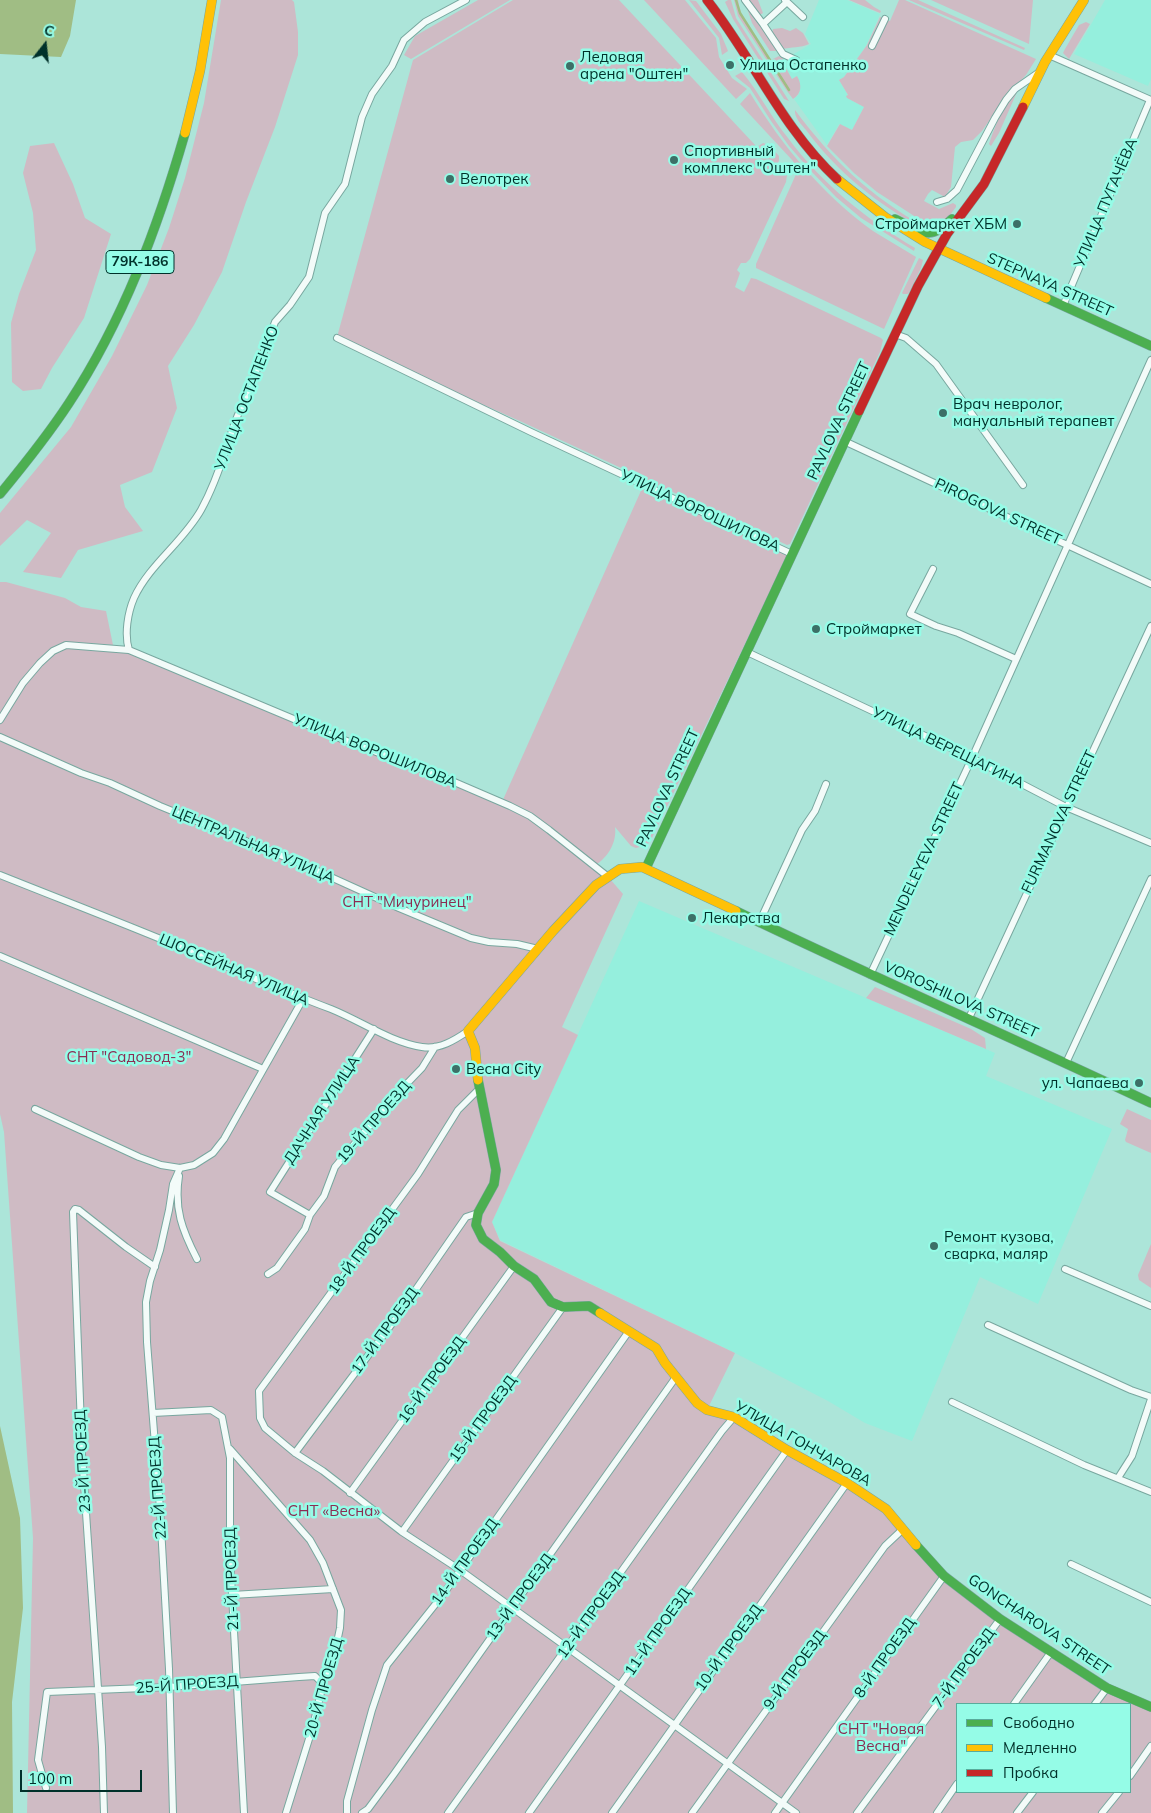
<!DOCTYPE html>
<html>
<head>
<meta charset="utf-8">
<style>
  body { margin:0 }
  #map { position:relative; width:1151px; height:1813px; overflow:hidden; background:#ace5d9; font-family:Mulish,sans-serif }
  canvas { display:block }
  .legend { position:absolute; left:956px; top:1703px; width:175px; height:90px; box-sizing:border-box; background:#95fce7; border:1px solid #59ab9b; margin:0; padding:6px 9px; list-style:none; font-size:15px; color:#00312a }
  .legend li { display:flex; align-items:center; gap:10px; height:25px }
  .legend b { width:25px; border:1px solid #59ab9b }
  .north { position:absolute; left:20px; top:20px; width:50px; height:50px; -webkit-text-stroke:4px #95fce7; paint-order:stroke; rotate:16deg; font-size:14px; font-weight:700; line-height:20px; text-align:center; color:#00312a }
  .north::after { content:''; display:block; margin:auto; width:18px; height:22px; background:#00312a; clip-path:polygon(50% 0,100% 100%,50% 72%,0 100%) }
  .scale { position:absolute; left:20px; top:1770px; width:122px; height:22px; box-sizing:border-box; border:2px solid #00312a; border-top:0; padding-left:6px; font-size:15px; line-height:18px; white-space:nowrap; color:#00312a; -webkit-text-stroke:4px #95fce7; paint-order:stroke }
</style>
</head>
<body>
<div id="map">
<canvas width="1151" height="1813"></canvas>
<ul class="legend">
<li><b style="height:6px;background:#4caf50"></b>Свободно</li>
<li><b style="height:6px;background:#ffc107"></b>Медленно</li>
<li><b style="height:6px;background:#c62828"></b>Пробка</li>
</ul>
<div class="north">С</div>
<div class="scale">100 m</div>
</div>
<script>
const c = document.querySelector('canvas').getContext('2d');
c.lineJoin = 'round';
function fillPath(path, color) { c.fillStyle = color; c.fill(path, 'evenodd'); }
function stroke(path, color, width, dash) { c.strokeStyle = color; c.lineWidth = width; c.lineCap = dash ? 'butt' : 'round'; c.setLineDash(dash || []); c.stroke(path); }
function write(font, color, halo, rows, align = 'center') {
  c.font = font + ' Mulish,sans-serif'; c.lineWidth = 5; c.setLineDash([]); c.textBaseline = 'middle'; c.strokeStyle = halo; c.fillStyle = color; for (const [text, x, y, turn = 0] of rows) {
    c.save(); c.translate(x, y); c.rotate((+turn || 0) * Math.PI / 180); c.textAlign = isNaN(turn) ? turn : align; if (halo) c.strokeText(text, 0, 0); c.fillText(text, 0, 0); c.restore();
  }
}
fillPath(new Path2D(`
  M819,0h28l33,14 -14,32 -22,31 -5,3 9,15 -2,1 1,2 17,9 -12,23 -13,-6 -12,21 -33,-46 5,-5 1,-12 -3,-6 -5,3 -10,-18 29,-17 -6,-10z
  M1105,0h46v79l-3,7 -74,-32z
  M639,901l356,152 -9,23 126,53 -74,175 -58,-27 -68,164 -47,-18 -37,-22 -93,-48 -235,-113 -8,-18z`), '#95efdd');
fillPath(new Path2D(`
  M221,0h71l2,2 4,30v23l-23,72 -29,75 -24,70 -28,53 -26,41 9,42 -25,64 -32,13 5,22 18,24 -65,19 -17,28 -38,-6 28,-39 -24,-13 -27,26v-33l71,-86 41,-71 35,-71 22,-57 16,-50 19,-75z
  M478,0h32l-99,59 -7,-4 11,-19z
  M513,0h106l138,147 6,-4 6,2 10,11v5l-4,5 12,9 -1,7 -36,77 -4,4h-5l-4,7 3,3 -5,14 9,5 7,-14 5,1 125,59 2,2 -3,12 -90,192 -3,1 -265,-123 -108,-48 -77,-37 76,-277z
  M644,0h41l31,38 3,19 13,21 15,11 -11,10z
  M689,0l7,1 25,33 7,17 -6,4 -3,-17z
  M728,0h3l5,18 53,83 -5,-2 -51,-80 -8,-17z
  M734,0h4l3,14 30,46 8,-4 5,3 -2,2 10,18 5,-3c5,9 5,17 -4,23l-6,-8 -49,-75z
  M748,0h10l5,13 -3,2z
  M849,0h16l9,7 7,4 -1,2z
  M899,0h6l131,59 -10,16 -18,19 -26,37 -9,9 -12,2 -6,5 -4,40 -6,10 -13,-7 -4,4 -4,7 15,8 14,-6 3,2v2l-15,20 -19,-6 -45,-29 -23,-19 -27,-27 13,-22 12,6 12,-23 -17,-9 -1,-2 2,-1 -9,-15 5,-3 23,-32 13,-28 10,4z
  M909,0h9l107,48 -1,2z
  M931,0h102l-4,44z
  M747,8l8,8 24,35h-9l-18,-28z
  M1086,22l4,2 -21,35 -6,-6 2,-4 14,-24z
  M782,28l8,3 6,-3 7,5 6,11c-8,4 -18,3 -27,5l-10,-16 1,-4z
  M742,72c17,20 29,45 46,66 34,46 78,81 127,110l-1,3 -53,-33 -25,-21 -25,-26 -22,-25 -18,-25 -21,-33 -15,-12z
  M1017,92l-18,41 -8,13 -2,-2c5,-14 15,-45 28,-52z
  M750,93c33,54 72,101 123,138 14,9 29,17 43,26l-32,72 -128,-61v-4l41,-92 -4,-11 -53,-57z
  M795,110c38,51 75,86 130,117l-1,2c-46,-24 -87,-57 -118,-99 -5,-6 -12,-13 -11,-20z
  M54,143l19,41 12,34 26,16 -27,84 -32,50 -11,21 -18,2 -11,-9 -1,-59 8,-29 17,-44 -3,-37 -10,-40 7,-27z
  M919,258l4,2 -2,8 -11,23 -2,3h-5l-1,-1z
  M644,484l145,68 -138,288 -4,5 -11,3 -5,-2 -16,-19c2,14 -6,29 -18,37l26,30 -61,133 16,8 -86,187 8,19 235,112 -28,57 27,7 152,92 58,67 107,76 100,55v106h-1124l6,-275 -29,-406 -4,-18v-532h6l59,16 16,9 25,4 7,34 -42,-3 -4,3 62,5 373,152zM957,1704h173v88h-173z
  M875,987l96,42 14,9 1,11 -120,-51z
  M1127,1109l24,11v33l-25,-11 -1,-2 3,-11 -8,-5z
  M1151,1244v44l-12,-8 -1,-5z`), '#cfbbc4');
fillPath(new Path2D(`
  M0,0h76l-6,36 -9,21 -61,-3z
  M0,1426l20,92 3,90 -11,94 1,111h-13z`), '#a0bd84');
stroke(new Path2D(`
  M736,0l4,13 49,77`), '#a0bd84', 2.5);
const street = new Path2D(`
  M745,0l18,24
  M785,0l18,17
  M787,2l-24,22 20,30 13,6
  M872,46l13,-27
  M1049,55l102,45
  M937,202l10,-3 10,-9 38,-72 11,-18 9,-11 23,-16
  M1063,306l87,-206
  M895,334l11,4 30,26 87,121
  M337,338l194,94 261,122
  M844,441l307,143
  M933,569l-23,45 26,12 22,7 58,26
  M129,650c-5,-16 -1,-38 5,-52 15,-33 49,-56 67,-88 11,-20 19,-42 26,-64 5,-15 9,-31 18,-45l30,-79 15,-17 19,-28 16,-64 20,-29 17,-67 10,-23 20,-28 12,-26 21,-18 41,-22
  M747,652l225,106 94,49 85,36
  M0,720l23,-37 17,-20 13,-12 13,-6 63,5 210,88 106,40 65,28 20,10 19,14 58,46
  M0,737l81,36 29,10 50,23 142,58 97,44 72,30 18,4 28,2 21,5
  M0,875c60,24 120,47 180,72 51,21 100,43 151,62 30,12 59,33 91,38 17,3 33,-7 46,-16
  M759,923l43,-93 13,-19 11,-27
  M0,956l263,113
  M870,975l102,-217 179,-398
  M969,1018l182,-392
  M1066,1063l85,-184
  M479,1089l-21,21 -40,64 -159,217 1,27 5,10 30,25 28,18 79,61 58,38 336,243
  M35,1109l104,48 22,8 19,3 14,-3 19,-12 11,-14 79,-140
  M179,1176c-5,33 3,54 18,83
  M310,1215l-40,-23 104,-163
  M1065,1269l86,37
  M268,1274l9,-6 28,-39 5,-14 14,-19 11,-29 59,-70 28,-29 13,-21
  M988,1325l143,65 20,7
  M952,1402l132,63 67,27
  M153,1413l58,-3 11,7 8,41v100l14,255
  M230,1449l80,91 13,23 18,47 -1,18 -4,19 -13,37 -10,42 -27,87
  M295,1453l99,-132 72,-104 12,-4
  M1118,1478l14,-22 19,-57
  M350,1493l164,-227
  M402,1532l161,-225
  M1071,1564l80,38
  M232,1595l101,-6
  M1014,1704l37,-52
  M1095,1704l12,-16
  M1130,1776l21,-30
  M46,1788l-8,-28 9,-68 122,-5 130,-10 16,-1 8,8
  M104,1813l-2,-66 -20,-293 -9,-242 2,-3 4,1 47,37 29,20
  M173,1813l-4,-144 -9,-160 -13,-167 -1,-40 4,-21 10,-31 9,-40 4,-26 7,-16
  M347,1813v-12l25,-91 15,-45 55,-69 187,-265
  M362,1813l6,-4 26,-35 282,-397
  M448,1813l274,-382 12,-14
  M529,1813l258,-363
  M612,1813l235,-330
  M692,1813l193,-267 17,-16
  M775,1813l169,-237
  M857,1813l143,-194
  M937,1813l20,-29
  M1017,1813l16,-21
  M1102,1813l17,-21`);
const fast = new Path2D(`
  M895,219c26,12 34,24 57,0
  M1046,298l105,48
  M0,494c24,-29 48,-59 69,-91 54,-82 89,-176 116,-270
  M646,868l213,-457
  M736,911c137,66 277,127 415,192
  M478,1080l18,90 -2,14 -16,29 -2,12 7,14 17,13 14,14 20,13 17,23 12,5 26,-1 11,7
  M916,1545l28,31 56,43 107,69 44,19`);
const slow = new Path2D(`
  M1023,107l22,-45 39,-62
  M185,133l15,-62 12,-71
  M837,179l48,38 40,25 121,56
  M478,1080l-3,-32 -7,-17 85,-100 43,-46 24,-16 22,-2 94,44
  M600,1313l56,35 9,15 32,40 10,7 27,7 53,33 60,33 39,26 30,36`);
const jam = new Path2D(`
  M707,0c46,58 75,128 130,179
  M859,411l59,-125 29,-52 37,-50 39,-77`);
stroke(street, '#78a79f', 8);
stroke(fast, '#78a79f', 10);
stroke(slow, '#78a79f', 10);
stroke(jam, '#78a79f', 10);
stroke(street, '#f3fbf9', 6);
stroke(fast, '#4caf50', 9);
stroke(slow, '#ffc107', 9);
stroke(jam, '#c62828', 9);
for (const [x, y, r, color] of [
  [730,65,5,"#3c7067"],
  [570,66,5,"#3c7067"],
  [674,160,5,"#3c7067"],
  [450,179,5,"#3c7067"],
  [1017,224,5,"#3c7067"],
  [943,413,5,"#3c7067"],
  [816,629,5,"#3c7067"],
  [692,918,5,"#3c7067"],
  [456,1069,5,"#3c7067"],
  [1139,1083,5,"#3c7067"],
  [934,1246,5,"#3c7067"]
]) { const dot = new Path2D(); dot.arc(x, y, r, 0, 2 * Math.PI); c.fillStyle = color; c.fill(dot); stroke(dot, '#95fce7', 2); }
for (const [x, y, w] of [
  [140,262,68]
]) { const box = new Path2D(); box.roundRect(x - w / 2, y - 11.5, w, 23, 4); c.fillStyle = '#95fce7'; c.fill(box); stroke(box, '#00312a', 1); }
write('bold 14px', '#00312a', null, [
  ["79К-186",140,262]
]);
write('15px', '#00312a', '#95fce7', [
  ["Ледовая",580,57],
  ["арена \"Оштен\"",580,74],
  ["Улица Остапенко",740,65],
  ["Спортивный",684,151],
  ["комплекс \"Оштен\"",684,168],
  ["Велотрек",460,179],
  ["Строймаркет ХБМ",1007,224,"right"],
  ["Врач невролог,",953,404],
  ["мануальный терапевт",953,421],
  ["Строймаркет",826,629],
  ["Лекарства",702,918],
  ["Весна City",466,1069],
  ["ул. Чапаева",1129,1083,"right"],
  ["Ремонт кузова,",944,1237],
  ["сварка, маляр",944,1254]
], 'left');
write('15px', '#00312a', '#95fce7', [
  ["УЛИЦА ПУГАЧЁВА",1106,203,-67],
  ["STEPNAYA STREET",1050,285,24],
  ["УЛИЦА ОСТАПЕНКО",247,398,-69],
  ["PAVLOVA STREET",839,421,-65],
  ["УЛИЦА ВОРОШИЛОВА",700,511,25],
  ["PIROGOVA STREET",998,512,25],
  ["УЛИЦА ВЕРЕЩАГИНА",948,748,26],
  ["УЛИЦА ВОРОШИЛОВА",375,751,22],
  ["PAVLOVA STREET",668,788,-65],
  ["FURMANOVA STREET",1059,822,-65],
  ["ЦЕНТРАЛЬНАЯ УЛИЦА",253,845,23],
  ["MENDELEYEVA STREET",924,859,-65],
  ["ШОССЕЙНАЯ УЛИЦА",234,970,23],
  ["VOROSHILOVA STREET",961,1000,24],
  ["ДАЧНАЯ УЛИЦА",322,1110,-57],
  ["19-Й ПРОЕЗД",374,1122,-49],
  ["18-Й ПРОЕЗД",362,1251,-54],
  ["17-Й ПРОЕЗД",385,1331,-54],
  ["16-Й ПРОЕЗД",432,1380,-54],
  ["15-Й ПРОЕЗД",483,1419,-54],
  ["УЛИЦА ГОНЧАРОВА",803,1444,30],
  ["23-Й ПРОЕЗД",83,1461,-93],
  ["22-Й ПРОЕЗД",158,1488,-94],
  ["14-Й ПРОЕЗД",465,1562,-54],
  ["21-Й ПРОЕЗД",232,1579,-92],
  ["13-Й ПРОЕЗД",520,1597,-54],
  ["12-Й ПРОЕЗД",591,1615,-54],
  ["GONCHAROVA STREET",1039,1625,34],
  ["11-Й ПРОЕЗД",658,1632,-55],
  ["10-Й ПРОЕЗД",729,1648,-54],
  ["8-Й ПРОЕЗД",885,1658,-55],
  ["7-Й ПРОЕЗД",964,1668,-54],
  ["9-Й ПРОЕЗД",795,1670,-54],
  ["25-Й ПРОЕЗД",187,1685,-4],
  ["20-Й ПРОЕЗД",324,1688,-74]
]);
write('15px', '#8b2c52', '#95fce7', [
  ["СНТ \"Мичуринец\"",407,902],
  ["СНТ \"Садовод-3\"",129,1057],
  ["СНТ «Весна»",334,1511],
  ["СНТ \"Новая",881,1729],
  ["Весна\"",881,1746]
]);
</script>
</body>
</html>
